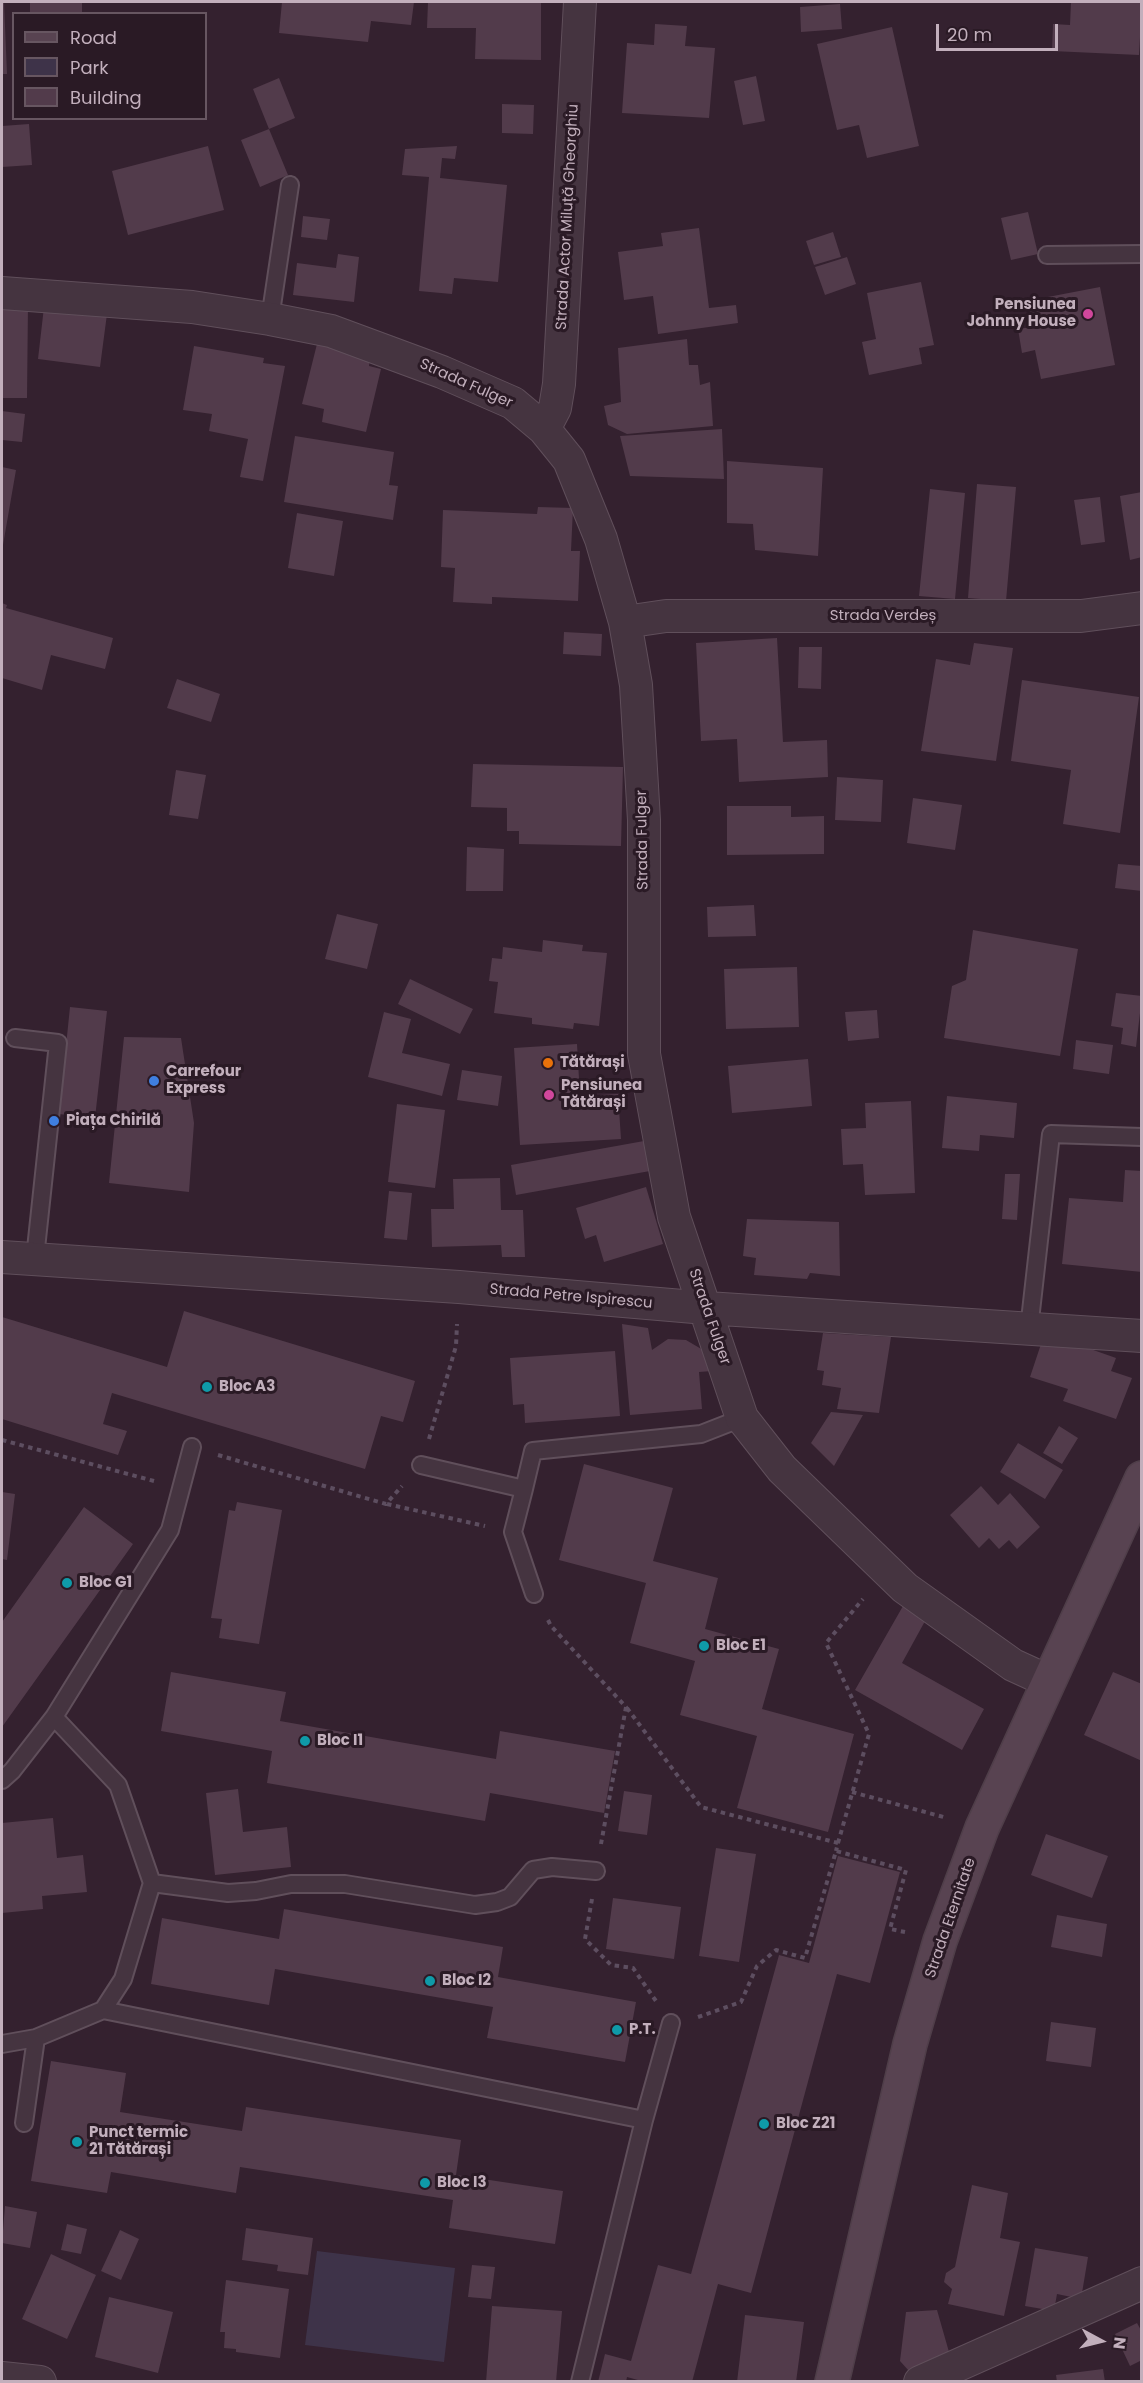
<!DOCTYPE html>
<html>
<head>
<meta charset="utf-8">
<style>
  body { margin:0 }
  #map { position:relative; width:1143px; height:2383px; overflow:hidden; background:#34212f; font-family:Poppins,sans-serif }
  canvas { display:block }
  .frame { position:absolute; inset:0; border:3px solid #c2afbc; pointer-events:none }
  .legend { position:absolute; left:12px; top:12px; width:195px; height:108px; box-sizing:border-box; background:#2a1a25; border:2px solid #675661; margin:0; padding:8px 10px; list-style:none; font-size:18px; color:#c2afbc }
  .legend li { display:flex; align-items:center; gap:12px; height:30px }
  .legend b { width:30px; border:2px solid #675661 }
  .north { position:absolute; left:1071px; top:2311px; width:60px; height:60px; -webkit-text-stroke:4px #2a1a25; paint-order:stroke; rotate:97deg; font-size:16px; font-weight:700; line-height:24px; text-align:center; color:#c2afbc }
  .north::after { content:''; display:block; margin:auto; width:21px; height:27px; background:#c2afbc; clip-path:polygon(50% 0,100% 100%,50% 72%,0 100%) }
  .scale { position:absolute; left:936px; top:24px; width:122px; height:27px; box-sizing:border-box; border:3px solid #c2afbc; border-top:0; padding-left:8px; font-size:18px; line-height:21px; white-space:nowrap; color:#c2afbc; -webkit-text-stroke:4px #2a1a25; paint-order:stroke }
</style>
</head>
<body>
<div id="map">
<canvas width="1143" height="2383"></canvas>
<div class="frame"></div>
<ul class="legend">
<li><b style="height:8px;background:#584351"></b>Road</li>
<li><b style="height:16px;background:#3e3349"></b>Park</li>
<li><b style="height:16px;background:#523b4b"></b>Building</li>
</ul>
<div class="north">N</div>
<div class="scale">20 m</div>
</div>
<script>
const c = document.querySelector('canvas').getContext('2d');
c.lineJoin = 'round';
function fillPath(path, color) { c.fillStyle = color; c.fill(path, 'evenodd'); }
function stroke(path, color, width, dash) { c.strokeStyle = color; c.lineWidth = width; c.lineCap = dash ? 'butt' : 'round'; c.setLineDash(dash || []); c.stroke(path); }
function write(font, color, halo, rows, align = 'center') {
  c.font = font + ' Poppins,sans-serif'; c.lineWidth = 6; c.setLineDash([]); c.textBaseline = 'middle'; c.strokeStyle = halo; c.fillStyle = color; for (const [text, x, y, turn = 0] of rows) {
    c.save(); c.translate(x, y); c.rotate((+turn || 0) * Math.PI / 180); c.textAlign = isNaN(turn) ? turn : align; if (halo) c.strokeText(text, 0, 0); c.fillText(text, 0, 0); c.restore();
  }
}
fillPath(new Path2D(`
  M317,2251l138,17 -11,94 -139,-17z`), '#3e3349');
fillPath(new Path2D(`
  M2,2h2l3,72h-5z
  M30,2h52v12h-52z
  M282,2h132l-3,23 -40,-4 -3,21 -89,-9z
  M428,2h113v58l-66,-1 1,-31h-49z
  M1071,2h71l-3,53 -87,-4 1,-27 17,1z
  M840,4l2,25 -41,3 -1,-25z
  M655,24l32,2 -2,20 30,2 -6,70 -87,-5 5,-70 27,2z
  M892,27l27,119 -52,12 -8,-33 -22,5 -20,-86z
  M756,76l9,45 -22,4 -9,-44z
  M279,78l16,40 -26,11 -16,-40z
  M502,104l32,1 -1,29 -31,-1z
  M29,124l3,41 -30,2v-41z
  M269,129l19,46 -28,12 -19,-47z
  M208,146l16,64 -96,25 -16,-64z
  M457,146l-2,13 -13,-1 -2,20 67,7 -9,97 -44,-4 -2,16 -33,-3 10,-114 -27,-2 3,-26z
  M1028,212l10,42 -27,6 -10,-42z
  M303,216l27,3 -3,21 -26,-3z
  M699,228l10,80 27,-3 2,18 -80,11 -5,-38 -29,4 -6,-48 45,-6 -2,-13z
  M833,232l8,25 -27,8 -8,-24z
  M338,254l21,3 -5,45 -61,-7 4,-32 39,5z
  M847,257l9,27 -31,11 -10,-28z
  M921,282l13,63 -15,3 3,16 -53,11 -7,-33 14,-3 -9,-46z
  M1100,287l15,78 -74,14 -6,-29 -13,3 -4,-24 14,-2 -5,-26z
  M2,304h26l-1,94h-25z
  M44,307l63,7 -7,53 -62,-8z
  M687,339l2,26h9l2,20 10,-3 3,44 -86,8 -19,-9 -4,-19 17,-4 -3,-54z
  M317,344l53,13 -1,9 12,3 -15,63 -44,-10 2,-13 -22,-5z
  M194,346l70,12 -1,5 22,3 -22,115 -23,-4 8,-38 -39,-8 3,-17 -29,-4z
  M2,411l23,3 -3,28 -20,-2z
  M722,429l2,50 -94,-3 -10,-40z
  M295,436l99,16 -5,33 9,1 -5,34 -109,-18z
  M727,461l96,7 -5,88 -63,-6 -2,-26 -26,-1z
  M2,467l14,3 -13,75h-1z
  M977,484l39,3 -10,114 -38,-3z
  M930,489l35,4 -10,106 -36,-3z
  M1142,492v65l-12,3 -10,-64z
  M1100,497l5,45 -24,3 -7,-45z
  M538,507l35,1 -2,43h9l-2,50 -86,-4v7l-39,-2 2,-34 -14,-1 2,-57 94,4z
  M297,513l46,8 -9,55 -46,-8z
  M2,603l5,2 -1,3 107,30 -8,31 -54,-14 -9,35 -40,-12z
  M564,632l38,2 -1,22 -38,-2z
  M777,638l6,104 44,-2 1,37 -89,5 -2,-43 -36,2 -5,-98z
  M974,643l39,5 -17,113 -75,-10 15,-92 34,6z
  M799,647h23l-1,42 -23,-1z
  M177,679l43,15 -9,28 -44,-14z
  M1022,680l117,17 -19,136 -57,-9 8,-54 -60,-9z
  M473,764l150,3 -2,79 -102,-2v-13h-12v-23l-36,-1z
  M176,770l30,5 -8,44 -29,-4z
  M837,777l46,3 -2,42 -46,-2z
  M913,798l49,7 -7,45 -48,-7z
  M727,806h64v11l33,-1v38l-97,1z
  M467,847l37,2 -1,42h-37z
  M1118,864l24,2v25l-27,-3z
  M754,905l2,31 -48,1 -1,-30z
  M337,914l41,10 -11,45 -42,-10z
  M973,930l105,19 -18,107 -116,-18 8,-52 14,-6z
  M543,940l40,5 -1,6 25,2 -8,73 -25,-3 -1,6 -41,-5v-6l-38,-5 4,-31 -9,-1 3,-23 10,1 1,-12 39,5z
  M797,967l2,60 -73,2 -2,-60z
  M410,979l63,30 -13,25 -62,-30z
  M1116,993l26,3 -6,51 -15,-3 2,-16 -12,-2z
  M70,1007l37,4 -12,107 -36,-4z
  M877,1010l2,28 -31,3 -3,-29z
  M384,1012l27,7 -9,34 48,11 -8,32 -74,-19z
  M124,1037l57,1 13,85 -5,69 -80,-9z
  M1076,1040l37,5 -4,29 -36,-5z
  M577,1044l3,52 38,-2 3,45 -101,6 -6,-97z
  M808,1059l4,47 -80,7 -4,-47z
  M462,1070l40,6 -4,30 -41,-6z
  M947,1096l70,7 -3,35 -34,-3 -1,16 -37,-3z
  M911,1101l4,92 -50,2 -2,-31 -20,1 -2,-36 25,-1 -1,-25z
  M397,1104l48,6 -10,78 -47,-6z
  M644,1141l6,30 -134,24 -5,-30z
  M1125,1170l17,1v101l-80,-8 7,-66 54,4z
  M1005,1174h15l-3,46 -15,-1z
  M500,1178l1,32h22l2,47h-23l-1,-12 -69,2 -1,-38h23l-1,-30z
  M646,1187l17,57 -59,18 -8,-27 -11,4 -9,-31z
  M389,1191l23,2 -5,47 -23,-2z
  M747,1219l92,3 1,54 -30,-3 -3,6 -53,-4 2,-17 -13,-2z
  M184,1311l231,70 -12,41 -22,-6 -16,53 -253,-76 -9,31 24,7 -9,24 -116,-36v-102l165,50z
  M622,1324l26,4 4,22 16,-11 18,1 17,10 9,21 -13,1 3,37 -72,6z
  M823,1333l68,4 -12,76 -42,-4 4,-21 -19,-3 2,-14 -7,-1z
  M1041,1344l41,2 34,12 -5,13 21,7 -16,41 -53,-18 5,-12 -38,-12z
  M615,1351l5,65 -95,7 -1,-19 -11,1 -3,-47z
  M831,1412l32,3 -29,51 -23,-23z
  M1059,1426l19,12 -16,26 -19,-11z
  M1018,1443l45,27 -18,29 -45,-27z
  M584,1464l89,24 -20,73 65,17 -13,51 74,20 -17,60 92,25 -26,98 -91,-24 20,-72 -77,-21 15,-54 -65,-18 16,-60 -87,-23z
  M981,1486l17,19 12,-12 30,34 -23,22 -8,-9 -10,9 -10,-11 -10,10 -29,-33z
  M2,1492l13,2 -8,66 -5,-1z
  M237,1502l45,8 -23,134 -40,-6 3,-19 -11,-1 18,-108 6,1z
  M84,1507l49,37 -131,183v-105z
  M907,1599l23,13 -28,51 82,46 -22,41 -107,-60z
  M171,1672l115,20 -6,29 216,38 4,-28 115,20 -11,62 -114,-20 -5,28 -218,-38 5,-32 -111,-20z
  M1113,1672l29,12v77l-58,-26z
  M238,1789l5,43 44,-5 4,40 -76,8 -9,-82z
  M624,1791l28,4 -5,40 -29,-4z
  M53,1818l4,40 26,-3 4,37 -45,4 1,13 -41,4v-90z
  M1046,1834l62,22 -16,42 -61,-23z
  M716,1848l40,6 -17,108 -40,-6z
  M838,1856l62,16 -30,111 -33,-9 -86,319 -33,-9 -26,98h-47l-18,-5 -1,5h-28l7,-28 26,7 27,-96 33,9 88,-319 30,8z
  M613,1898l68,9 -7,52 -68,-10z
  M284,1909l219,38 -5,30 138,25 -11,60 -138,-24 6,-31 -218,-38 -6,36 -118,-21 11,-66 117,21z
  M1057,1915l50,9 -5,33 -51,-10z
  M1051,2022l45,6 -5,39 -45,-6z
  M51,2061l75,12 -6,39 122,19 4,-24 215,33 -5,35 107,16 -8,53 -106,-16 4,-28 -213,-33 -4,26 -125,-21 -4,21 -76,-12z
  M972,2185l36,8 -8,45 20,4 -16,74 -56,-12 4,-15 -8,-7 2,-9 9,-6z
  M5,2206l32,6 -7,36 -28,-5z
  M67,2224l20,5 -6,25 -20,-4z
  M246,2228l67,10 -5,37 -31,-4 1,-6 -36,-5z
  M120,2230l19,9 -18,41 -20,-9z
  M1035,2248l53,9 -7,42 -24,-5 -3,17 -29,-5z
  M51,2254l45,21 -29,64 -45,-20z
  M472,2265l23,2 -4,32 -23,-2z
  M226,2280l63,9 -9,69 -44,-6v-3l-12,-1 1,-16h-5z
  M109,2297l64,15 -15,61 -63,-16z
  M492,2306l70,5 -6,71h-70z
  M937,2310l12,42 -40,19 -9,-10 6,-49z
  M745,2315l59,7 -8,60h-59z
  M1137,2323l5,9v28l-12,6 -15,-32z
  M1103,2369l2,13h-48l-1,-7z`), '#523b4b');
const lane = new Path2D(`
  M1047,255l95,-1
  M270,319l20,-134
  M15,1038l43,5 -23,215
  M1029,1329l22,-195 91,3
  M421,1465l103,24 9,-38 168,-17 41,-16
  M524,1489l-11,43 21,62
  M2,1780l10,-9 42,-54
  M152,1883l76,10 28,-2 35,-7h54l130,21 22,-3 13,-5 23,-27 19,-3 44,4
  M103,2010l20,-31 29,-96 -34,-98 -64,-68 116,-187 22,-83
  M2,2044l34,-6 67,-28 541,110 -64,262
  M644,2120l27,-97
  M24,2123l12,-85`);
const street = new Path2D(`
  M2,293l190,14 78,12 61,12 111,41 71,31 31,26 25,31 32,79 24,83 11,63 8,135v234l30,163 68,201 40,51 123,119 108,77 35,16
  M544,429l11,-21 4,-24 21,-382
  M625,622l41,-6h415l61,-8
  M2,1257l457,30 247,21 436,28
  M2,2378l38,4
  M920,2382l222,-99`);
const secondary = new Path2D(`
  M832,2382l78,-338 30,-103 42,-113 160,-350`);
stroke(lane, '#604f5b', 20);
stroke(street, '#604f5b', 34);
stroke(secondary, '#4f3e49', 36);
stroke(new Path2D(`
  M429,1439l27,-93 1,-22
  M2,1440l152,41
  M218,1455l168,49 16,-18
  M387,1504l98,22
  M548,1620l3,6 75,81 -25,137
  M627,1708l74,99 137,36 -2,8
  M852,1792l95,26
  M838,1843l31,-109 -43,-91 37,-44
  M592,1899l-7,40 26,26 22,3 23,33
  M698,2017l43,-15 16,-36 19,-16 29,8 31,-107 70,19 -16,59 15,3`), '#5d4e60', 4, [4.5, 4.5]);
stroke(lane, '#453440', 16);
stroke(street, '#453440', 32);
stroke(secondary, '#584351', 33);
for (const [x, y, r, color] of [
  [1088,314,6,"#d1479c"],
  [548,1063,6,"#e8710a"],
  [154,1081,6,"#3f7fe0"],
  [549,1095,6,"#d1479c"],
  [54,1121,6,"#3f7fe0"],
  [207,1387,6,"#0f9aa8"],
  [67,1583,6,"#0f9aa8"],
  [704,1646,6,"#0f9aa8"],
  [305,1741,6,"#0f9aa8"],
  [430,1981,6,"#0f9aa8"],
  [617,2030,6,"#0f9aa8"],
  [764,2124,6,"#0f9aa8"],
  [77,2142,6,"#0f9aa8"],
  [425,2183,6,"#0f9aa8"]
]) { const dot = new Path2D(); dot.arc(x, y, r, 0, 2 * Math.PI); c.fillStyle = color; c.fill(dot); stroke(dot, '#2a1a25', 2); }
write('15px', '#c2afbc', '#2a1a25', [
  ["Strada Actor Miluță Gheorghiu",568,217,-87],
  ["Strada Fulger",466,384,24],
  ["Strada Verdeș",883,616],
  ["Strada Fulger",643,840,-91],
  ["Strada Petre Ispirescu",571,1297,5],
  ["Strada Fulger",709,1317,71],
  ["Strada Eternitate",951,1918,-71]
]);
write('bold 15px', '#c2afbc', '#2a1a25', [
  ["Pensiunea",1076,305,"right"],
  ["Johnny House",1076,322,"right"],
  ["Tătărași",560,1063],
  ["Carrefour",166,1072],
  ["Express",166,1089],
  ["Pensiunea",561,1086],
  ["Tătărași",561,1103],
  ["Piața Chirilă",66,1121],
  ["Bloc A3",219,1387],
  ["Bloc G1",79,1583],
  ["Bloc E1",716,1646],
  ["Bloc I1",317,1741],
  ["Bloc I2",442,1981],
  ["P.T.",629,2030],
  ["Bloc Z21",776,2124],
  ["Punct termic",89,2133],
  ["21 Tătărași",89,2150],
  ["Bloc I3",437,2183]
], 'left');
</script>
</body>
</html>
